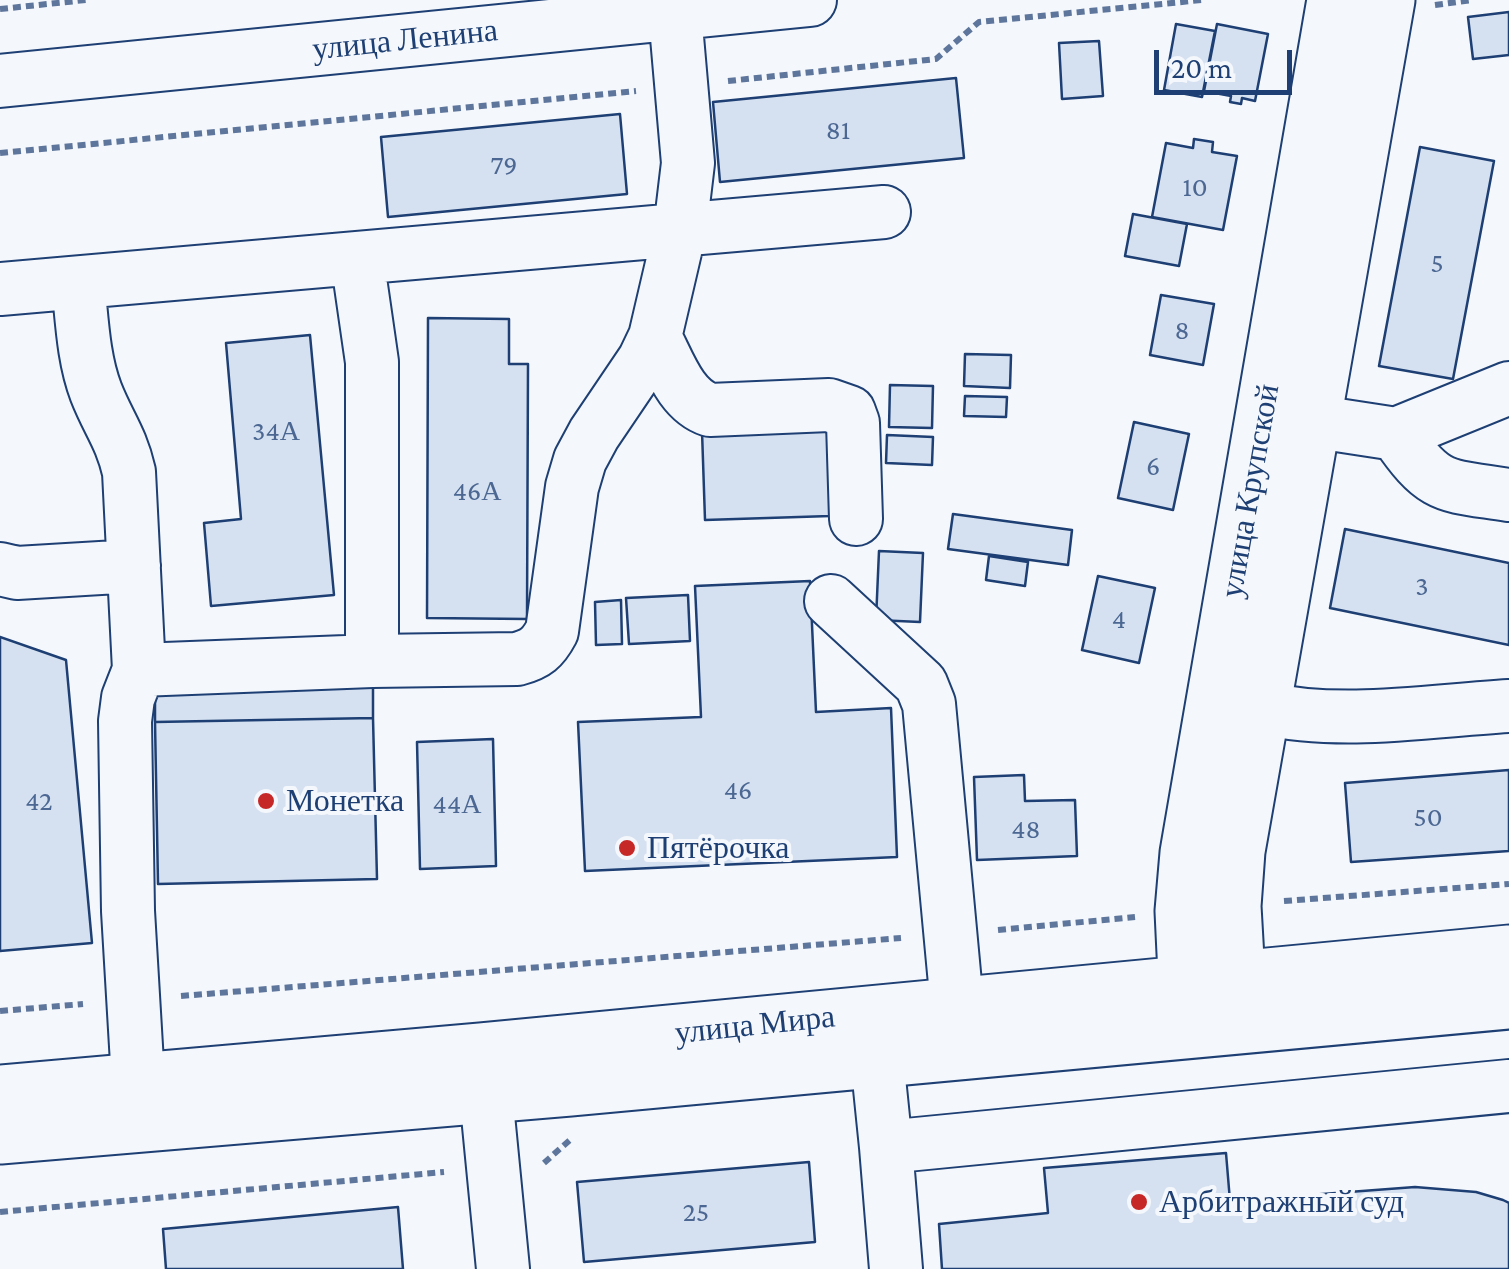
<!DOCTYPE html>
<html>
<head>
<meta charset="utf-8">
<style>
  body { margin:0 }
  #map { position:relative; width:1509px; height:1269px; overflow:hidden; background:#f4f7fb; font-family:"Crimson Pro",serif }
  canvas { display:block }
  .scale { position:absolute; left:1154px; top:50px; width:138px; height:45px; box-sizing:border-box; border:5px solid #1d3f73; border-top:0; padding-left:12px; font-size:30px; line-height:35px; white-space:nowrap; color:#1d3f73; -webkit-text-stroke:8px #f4f7fb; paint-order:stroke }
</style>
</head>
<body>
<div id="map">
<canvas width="1509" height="1269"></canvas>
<div class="scale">20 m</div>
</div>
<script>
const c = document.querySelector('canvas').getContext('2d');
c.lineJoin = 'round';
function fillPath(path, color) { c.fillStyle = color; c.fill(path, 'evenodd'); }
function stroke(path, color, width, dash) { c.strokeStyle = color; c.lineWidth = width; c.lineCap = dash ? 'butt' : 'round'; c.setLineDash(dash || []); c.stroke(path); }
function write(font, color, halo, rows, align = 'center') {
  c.font = font + ' "Crimson Pro",serif'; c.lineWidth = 8; c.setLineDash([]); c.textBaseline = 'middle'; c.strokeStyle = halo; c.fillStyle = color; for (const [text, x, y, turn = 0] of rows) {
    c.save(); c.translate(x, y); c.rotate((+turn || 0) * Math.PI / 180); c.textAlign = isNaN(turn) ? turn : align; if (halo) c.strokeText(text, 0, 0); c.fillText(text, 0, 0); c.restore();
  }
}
const building = new Path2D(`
  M1509,12v43l-36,4 -5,-42z
  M1176,24l39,7 -13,66 -38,-7z
  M1217,24l51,10 -13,67 -13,-3 -1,6 -11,-2 1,-6 -27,-5z
  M1099,41l4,55 -41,3 -3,-56z
  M956,78l8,80 -244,24 -7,-80z
  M620,114l7,80 -239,23 -7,-80z
  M1194,139l19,3 -1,10 25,4 -14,74 -71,-13 14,-74 27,5z
  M1420,147l74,14 -41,218 -74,-13z
  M1133,214l54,10 -8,42 -54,-10z
  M1161,295l53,9 -11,61 -53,-10z
  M428,318l81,1v45h19l-1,255 -100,-1z
  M310,335l24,260 -123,11 -7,-83 37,-4 -15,-176z
  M965,354l46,1 -1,33 -46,-2z
  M890,385l43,1 -1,42 -43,-1z
  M965,396l42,1 -1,20 -42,-1z
  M1134,422l55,12 -16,76 -55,-12z
  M827,426l3,90 -125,4 -3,-89z
  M887,435l46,2 -1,28 -46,-2z
  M953,514l119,16 -4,35 -120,-16z
  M1345,529l164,34v82l-179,-37z
  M879,551l44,2 -3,69 -44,-2z
  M989,556l39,6 -3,24 -39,-6z
  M1098,576l57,12 -16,75 -57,-13z
  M810,581l6,131 75,-4 6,149 -312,14 -7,-149 123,-5 -6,-131z
  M688,595l2,46 -61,3 -3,-46z
  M621,600l1,44 -26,1 -1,-43z
  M0,637l66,23 26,283 -92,8z
  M373,684v34l-218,4v-34z
  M373,718l4,161 -219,5 -3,-162z
  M493,739l3,127 -76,3 -3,-127z
  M1509,770v81l-158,11 -6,-79z
  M1024,775l1,26 50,-1 2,56 -100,4 -3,-83z
  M1226,1153l4,48 185,-14 61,5 27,8 6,3v66h-567l-3,-45 109,-11 -4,-45z
  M809,1162l6,80 -231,20 -7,-80z
  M398,1207l5,62h-237l-3,-40z`);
fillPath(building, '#d5e0f0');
stroke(building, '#1d3f73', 2.5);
const minor = new Path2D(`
  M0,81l810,-81
  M357,258l15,104v299
  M78,283c4,36 5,75 18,109 12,31 25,45 33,80l10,198
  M0,289l884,-77
  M655,337c14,26 25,63 55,73l119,-5 20,7 4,11 3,96
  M1311,421l85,13 113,-46
  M1396,434c39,57 49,51 113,61
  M0,569l17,4 117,-7
  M831,601l90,83 8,20 28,301
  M1262,708c79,18 166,3 247,-2
  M877,1059l9,88
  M138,1080l-10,-169 -3,-190 3,-23 11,-28 233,-9 145,-2c19,-5 26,-11 35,-28l20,-144 8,-27 14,-26 50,-74 11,-23 25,-107 8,-67 -13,-149
  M486,1095l17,174
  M896,1269l-10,-122 623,-61`);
const major = new Path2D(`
  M1239,1012l-6,-106 4,-55 150,-851
  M1188,1017l-5,-106 5,-58 147,-853
  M0,1093l481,-42 1028,-98
  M0,1136l570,-48 939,-87`);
stroke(minor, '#1d3f73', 56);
stroke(major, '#1d3f73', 59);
stroke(new Path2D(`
  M1435,5l37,-5
  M0,9l86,-9
  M728,81l208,-22 43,-37 223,-22
  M0,153l636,-62
  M1284,901l225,-17
  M998,930l137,-13
  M181,996l720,-58
  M0,1011l83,-7
  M544,1163l27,-24
  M0,1212l444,-40`), '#5e769c', 6, [8, 5]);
stroke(minor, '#f4f7fb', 52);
stroke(major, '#f4f7fb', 55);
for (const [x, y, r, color] of [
  [266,801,10,"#c62828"],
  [627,848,10,"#c62828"],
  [1139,1202,10,"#c62828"]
]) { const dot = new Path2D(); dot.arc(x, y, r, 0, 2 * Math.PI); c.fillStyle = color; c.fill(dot); stroke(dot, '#f4f7fb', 4); }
write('28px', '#4b6792', null, [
  ["81",838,130],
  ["79",504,165],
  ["10",1195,187],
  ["5",1437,263],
  ["8",1182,330],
  ["34А",276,431],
  ["6",1153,466],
  ["46А",477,491],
  ["3",1422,586],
  ["4",1119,619],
  ["46",738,790],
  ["42",39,801],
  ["44А",457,804],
  ["50",1428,817],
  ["48",1026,829],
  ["25",696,1212]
]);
write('32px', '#1d3f73', '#f4f7fb', [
  ["улица Ленина",405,40,-6],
  ["улица Крупской",1250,491,-80],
  ["улица Мира",755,1025,-6]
]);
write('32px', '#1d3f73', '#f4f7fb', [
  ["Монетка",286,801],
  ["Пятёрочка",647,848],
  ["Арбитражный суд",1159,1202]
], 'left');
</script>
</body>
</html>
